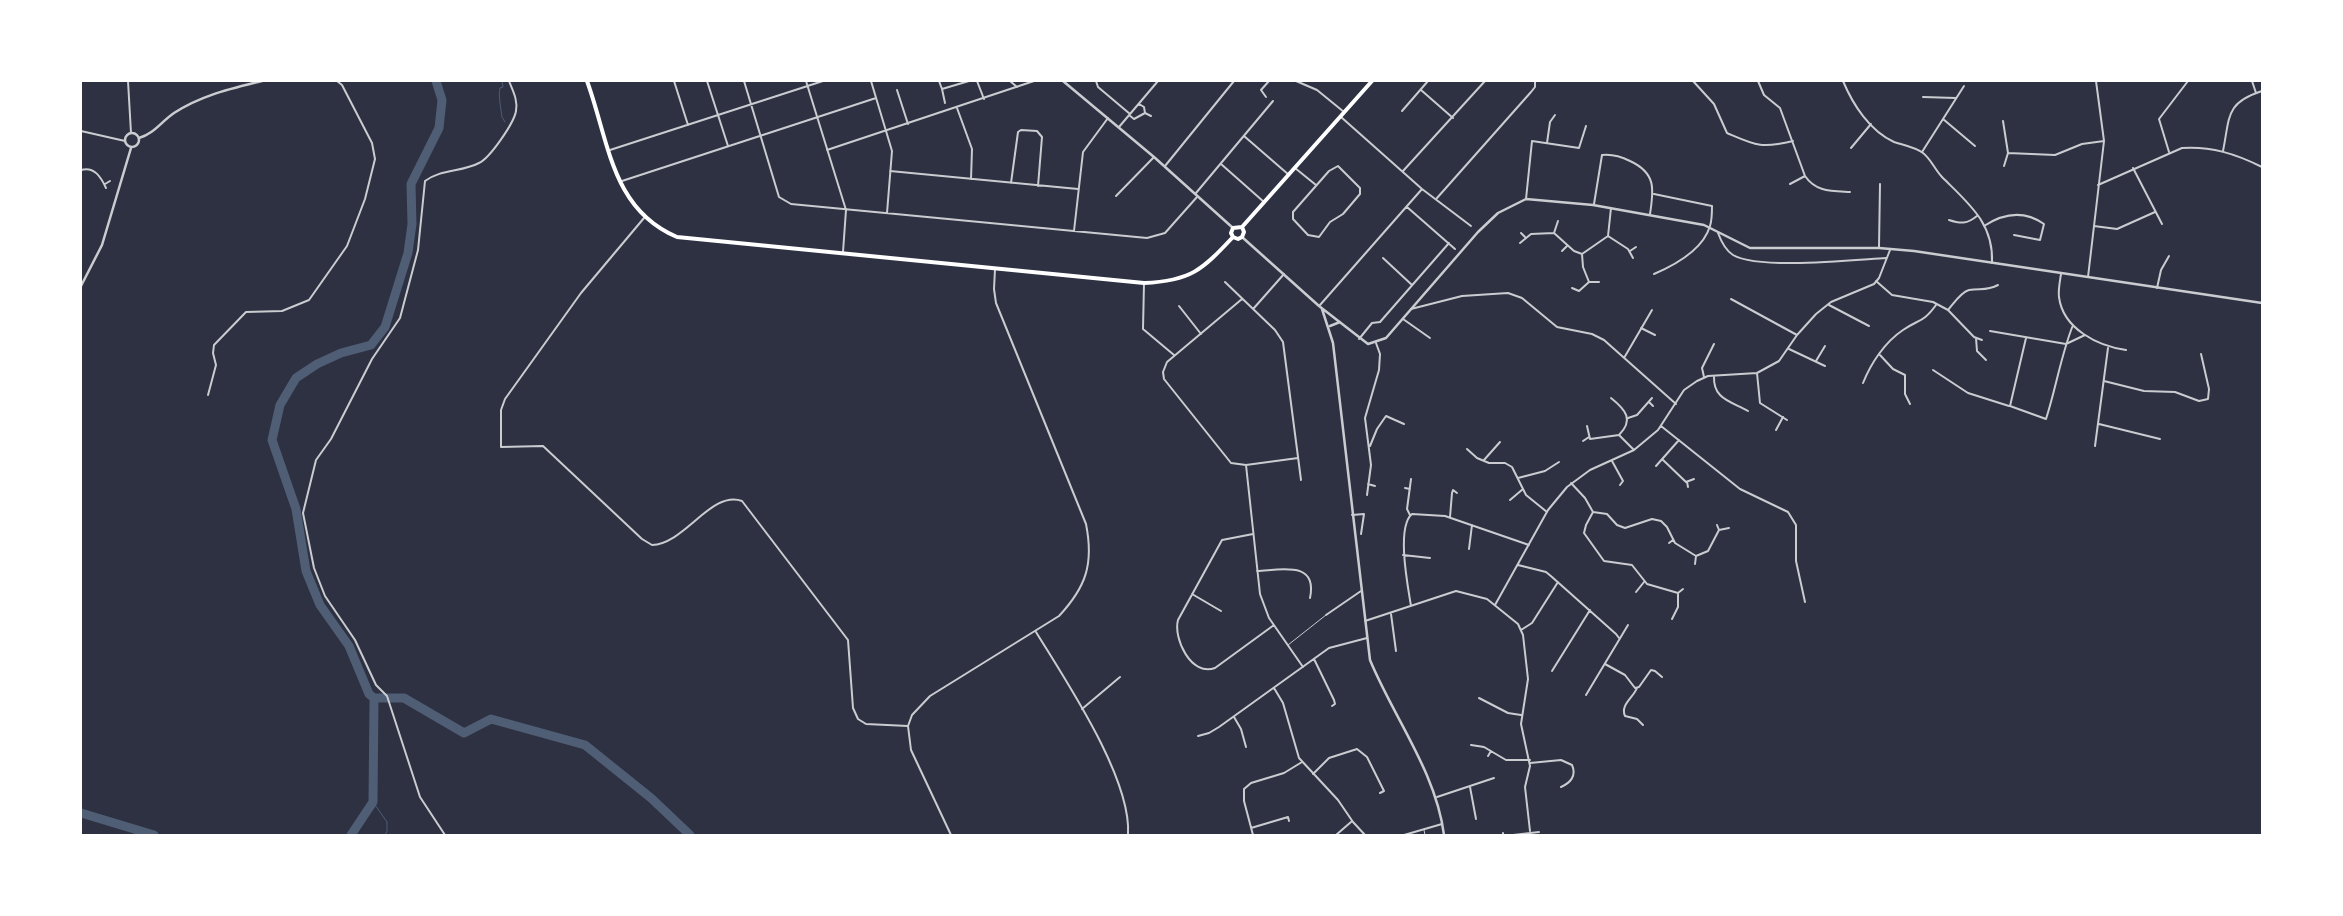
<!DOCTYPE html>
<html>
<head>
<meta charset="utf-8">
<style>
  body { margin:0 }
  #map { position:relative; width:2343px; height:916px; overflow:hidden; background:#2d3142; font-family:Jost,sans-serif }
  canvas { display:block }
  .frame { position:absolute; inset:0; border:82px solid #fff; pointer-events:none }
</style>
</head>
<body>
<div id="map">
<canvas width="2343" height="916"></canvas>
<div class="frame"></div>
</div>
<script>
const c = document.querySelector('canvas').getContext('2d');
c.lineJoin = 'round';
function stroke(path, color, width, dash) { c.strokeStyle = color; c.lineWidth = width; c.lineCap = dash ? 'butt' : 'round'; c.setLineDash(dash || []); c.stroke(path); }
stroke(new Path2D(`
  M502,81l1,6 -3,1c-2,6 1,21 2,29l3,5
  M373,802l14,20v10l-3,3`), '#4f5d75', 1);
stroke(new Path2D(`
  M374,698h30l60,35 27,-14 94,26 66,53 39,37
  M81,813l73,22
  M351,835l22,-33 1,-104 -5,-4 -20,-48 -29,-41 -14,-34 -10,-62 -24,-69 8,-35 16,-27 21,-14 24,-11 30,-8 14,-18 23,-74 4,-29 -1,-40 28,-56 3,-28 -6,-19`), '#4f5d75', 9);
stroke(new Path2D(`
  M1288,645l38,-30
  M1424,830l1,5`), '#caccd0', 1);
stroke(new Path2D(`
  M128,81l3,52
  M674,81l14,44
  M707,81l21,65
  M744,81l35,116 12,7 356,34 18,-5 32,-36
  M806,81l40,129 -3,42
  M871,81l21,70 -5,62
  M939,81l3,8
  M977,81l7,18
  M1010,81l7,6
  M1096,81l2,6 32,27
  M1296,81l21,9 27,22
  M1693,81l21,23 13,29c28,12 34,16 66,8
  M1758,81l6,14 16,13 25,68c11,16 26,15 45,16
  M1843,81c10,24 27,50 51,61 9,3 21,5 29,11 8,6 12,17 19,24 26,26 52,46 50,86
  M2252,81l4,12
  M897,90l11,34
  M1421,90l32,28
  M1266,97l-5,-7 8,-9
  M1923,97l33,1
  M945,103l-3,-14 27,-8
  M957,108l15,41 -1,30
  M1402,111l26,-30
  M1145,113l6,3
  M1129,115l5,4 11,-6 -1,-6 -5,-3
  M1341,117l81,72 49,37
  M1943,119l32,27
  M2003,121l5,32 -4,13
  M1119,127l39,-46
  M81,131l44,10
  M1244,136l45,39
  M1547,143l3,-21 5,-7
  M1851,148l20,-24
  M610,150l213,-69
  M827,150l207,-69
  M2223,151c7,-34 2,-48 39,-60
  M1922,152l42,-66
  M2169,152l-10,-33 29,-38
  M2008,153l47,2 27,-11 22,-3
  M1221,164l43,38
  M1165,166l69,-85
  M1338,166l22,22v6l-17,20 -13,8 -11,15 -11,-2 -15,-16v-7l36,-41z
  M1295,168l21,17
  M2133,168l29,56
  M81,170c13,-4 20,7 25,18
  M890,171l188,18
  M1403,171l82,-90
  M622,181l254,-83
  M1011,183l7,-51 3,-2 16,1 5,6 -4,49
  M105,184l5,-3
  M1790,184l15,-8
  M2098,185l84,-37c29,-2 54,6 80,19
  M1196,193l77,-92
  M1654,194l58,12c0,6 0,14 -2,20 -7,24 -35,39 -56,48
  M1116,196l38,-39
  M1437,198l94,-106 4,-5v-6
  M1526,199l6,-58 47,7 7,-22
  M1594,204l8,-49c9,-1 20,2 28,6 26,12 24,28 20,53
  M1407,207l48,42
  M644,218l-63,75 -76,106 -4,11v37l42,-1 99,93 10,6c33,-1 59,-55 90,-44l106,139 5,68 5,11 8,5 42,2
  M1949,220c12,4 18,4 28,-4
  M1984,226c20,-13 40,-16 60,-2l-4,16 -26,-5
  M2094,226l23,3 38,-17
  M1074,231l9,-79 25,-34
  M1521,233l4,4
  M1554,233l4,-12
  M1718,233c3,8 7,17 15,22 25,15 120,5 153,3
  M1608,236l20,13 5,9
  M1520,243l11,-9 23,-1 20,18 8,3 26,-18 3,-28
  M1879,247l1,-63
  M1562,251l5,-5
  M1630,251l6,-4
  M1383,258l29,27
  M2061,274c-1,7 -3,16 -2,23 4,32 39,49 67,53
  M2088,277l16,-136 -8,-60
  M1876,281l16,14 41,7 15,8 26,27 8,3
  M1225,282l50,48 8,12 18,138
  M1589,282h10
  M1144,283l-1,46 31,26
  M1572,288l7,3 10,-9 -6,-15 -1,-13
  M2157,288l4,-18 8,-14
  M1242,299l-75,63 -4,10 1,7 67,84 15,2 52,-7
  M1731,299l66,36
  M1320,305l102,-116
  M1829,305l40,21
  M1179,306l22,28
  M1254,308l30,-34
  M1411,309l51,-13 46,-3 14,5 35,29 35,7 12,6 72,64
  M1948,310c6,-7 13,-18 21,-20 11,-2 18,1 29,-5
  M1403,319l27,19
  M1641,328l14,7
  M1990,331l76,13 19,-9
  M1976,338l1,13 9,9
  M2026,338l-16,68 36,13c10,-31 15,-64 27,-94
  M1359,339l13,-16 8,-1 69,-79
  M1789,349l36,17
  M1880,355l13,14 12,6v19l5,10
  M1624,358l28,-48
  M1816,361l9,-15
  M1933,370l35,23 41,13
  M1757,373l3,30 27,17
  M1714,376c-1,23 16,25 34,35
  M1704,377l-2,-9 12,-24
  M2104,381l40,10 31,1 24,9 9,-2 1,-10 -8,-35
  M1863,383c8,-20 22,-41 40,-53 16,-11 20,-7 33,-25
  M208,395l8,-30 -3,-12 1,-8 32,-33 36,-1 27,-11 38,-54 18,-47 10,-40 -3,-16 -30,-58 -5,-4
  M1611,398c15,12 23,22 8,37
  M1649,402l4,4
  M1628,418l9,-3 15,-17
  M2099,424l61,15
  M1587,426l3,13 29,-4 15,15
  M1661,426l79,63 48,23 8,13v36l9,41
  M1776,430l7,-13
  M1583,441l6,-4
  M1370,446l7,-17 9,-13 18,8
  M2095,446l13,-98
  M1467,449l10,9 12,5h16l7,4 14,28 21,17
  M1662,459l24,23 8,-3
  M1484,460l16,-18
  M1612,461l11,20 -3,4
  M1246,465l14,129 9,24 34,49
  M1656,466l23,-26
  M1518,478l27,-7 14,-9
  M1687,482l1,5
  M1571,483l14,15 8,14 -7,13 -2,8 20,28 28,4 15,19 31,9v14l-6,12
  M1368,484l7,2
  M1405,488l5,1
  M1367,495l4,-30 -6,-47 14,-48 1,-16 -4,-11
  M1510,500l13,-11
  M1593,512l14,2 10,11 8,3 27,-9 9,2 6,6 8,16 21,13 12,-5 11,-21 10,-2
  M1352,515l12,-1 -3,20
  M1410,515l-3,-6 4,-30
  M1450,517l2,-24 1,-3 4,3
  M1717,525l2,5
  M1253,534l-31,6 -44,80c-5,18 13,57 37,48l59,-43
  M1669,543l4,-3
  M1469,549l3,-24
  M1403,555l27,3
  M1695,564l1,-8
  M1518,565l28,7 6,5 64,57 3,4
  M1257,571c23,-1 61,-11 53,27
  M1636,592l8,-10
  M1678,593l5,-4
  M1192,594l29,17
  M1495,605l53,-95 19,-23 23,-17 44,-20 24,-20 26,-40 13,-9 11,-5 49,-3 22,-12 18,-26 19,-21 15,-12 43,-18 5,-6 11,-28
  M1411,606c-3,-19 -15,-79 1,-92l33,2 84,29
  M1391,614l5,37
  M1326,615l35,-24
  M1365,621l91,-30 31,8 31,25 5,11 5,44 -7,45 9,42 -5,21 5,44
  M1521,630l11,-7 26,-41
  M1036,632c30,49 96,147 92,203
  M1314,659l20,41 1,4 -3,2
  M1605,664l20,11 10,13 4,-1 12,-17 4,1 7,6
  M1552,671l38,-61
  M1274,688l9,15 16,55 39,42 15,22 12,13
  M1637,688c-4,10 -17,17 -12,28l12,3 6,6
  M1586,695l42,-70
  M1479,698l29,15 13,2
  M1082,709l38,-32
  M1234,717l7,12 5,18
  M1198,736l11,-3 10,-6 110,-79 38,-10
  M1471,745l13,2 22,13h24
  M1488,756l3,-5
  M1530,763l31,-3 11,5c5,11 -2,18 -11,22
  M1313,774l16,-16 28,-9 10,8 17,34 -4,2
  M1470,787l6,32
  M1437,797l57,-19
  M1251,828l37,-11 1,4
  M1503,833v2
  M445,835l-25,-38 -33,-101 -11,-11 -21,-45 -30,-44 -11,-28 -11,-55 13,-53 15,-21 41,-80 28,-41 18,-68 7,-69c16,-12 37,-9 54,-18 11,-5 35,-40 37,-52 2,-11 -3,-20 -7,-30
  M951,835l-40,-85 -3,-24 4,-11 18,-19 129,-80c27,-29 35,-52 27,-92l-90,-221 -2,-14 1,-20
  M1253,835l-9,-34v-12l7,-6 33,-10 18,-11
  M1336,835l15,-13
  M1404,835l38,-11
  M1513,835l26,-3`), '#caccd0', 2);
stroke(new Path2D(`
  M1063,81l91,76 79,71
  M125 140a7 7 0 1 1 14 0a7 7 0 1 1-14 0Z
  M139,138c15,-4 23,-17 35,-25 28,-18 56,-24 88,-32
  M1242,237l77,69 49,38 18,-6 92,-106 20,-19 28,-14 67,6 111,20 46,23h129l35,3 348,52
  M81,286l21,-41 29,-97
  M1322,309l11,34 37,317c24,58 66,112 74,175
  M1330,326l10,-4`), '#caccd0', 2.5);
stroke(new Path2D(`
  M587,81c22,60 24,128 90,156l467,46c47,-2 58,-13 89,-46
  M1242,227l130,-146
  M1233,237l5,2 4,-2 2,-5 -2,-5
  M1233,237l-2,-4 2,-5 9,-1`), '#fff', 4);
</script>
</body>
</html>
